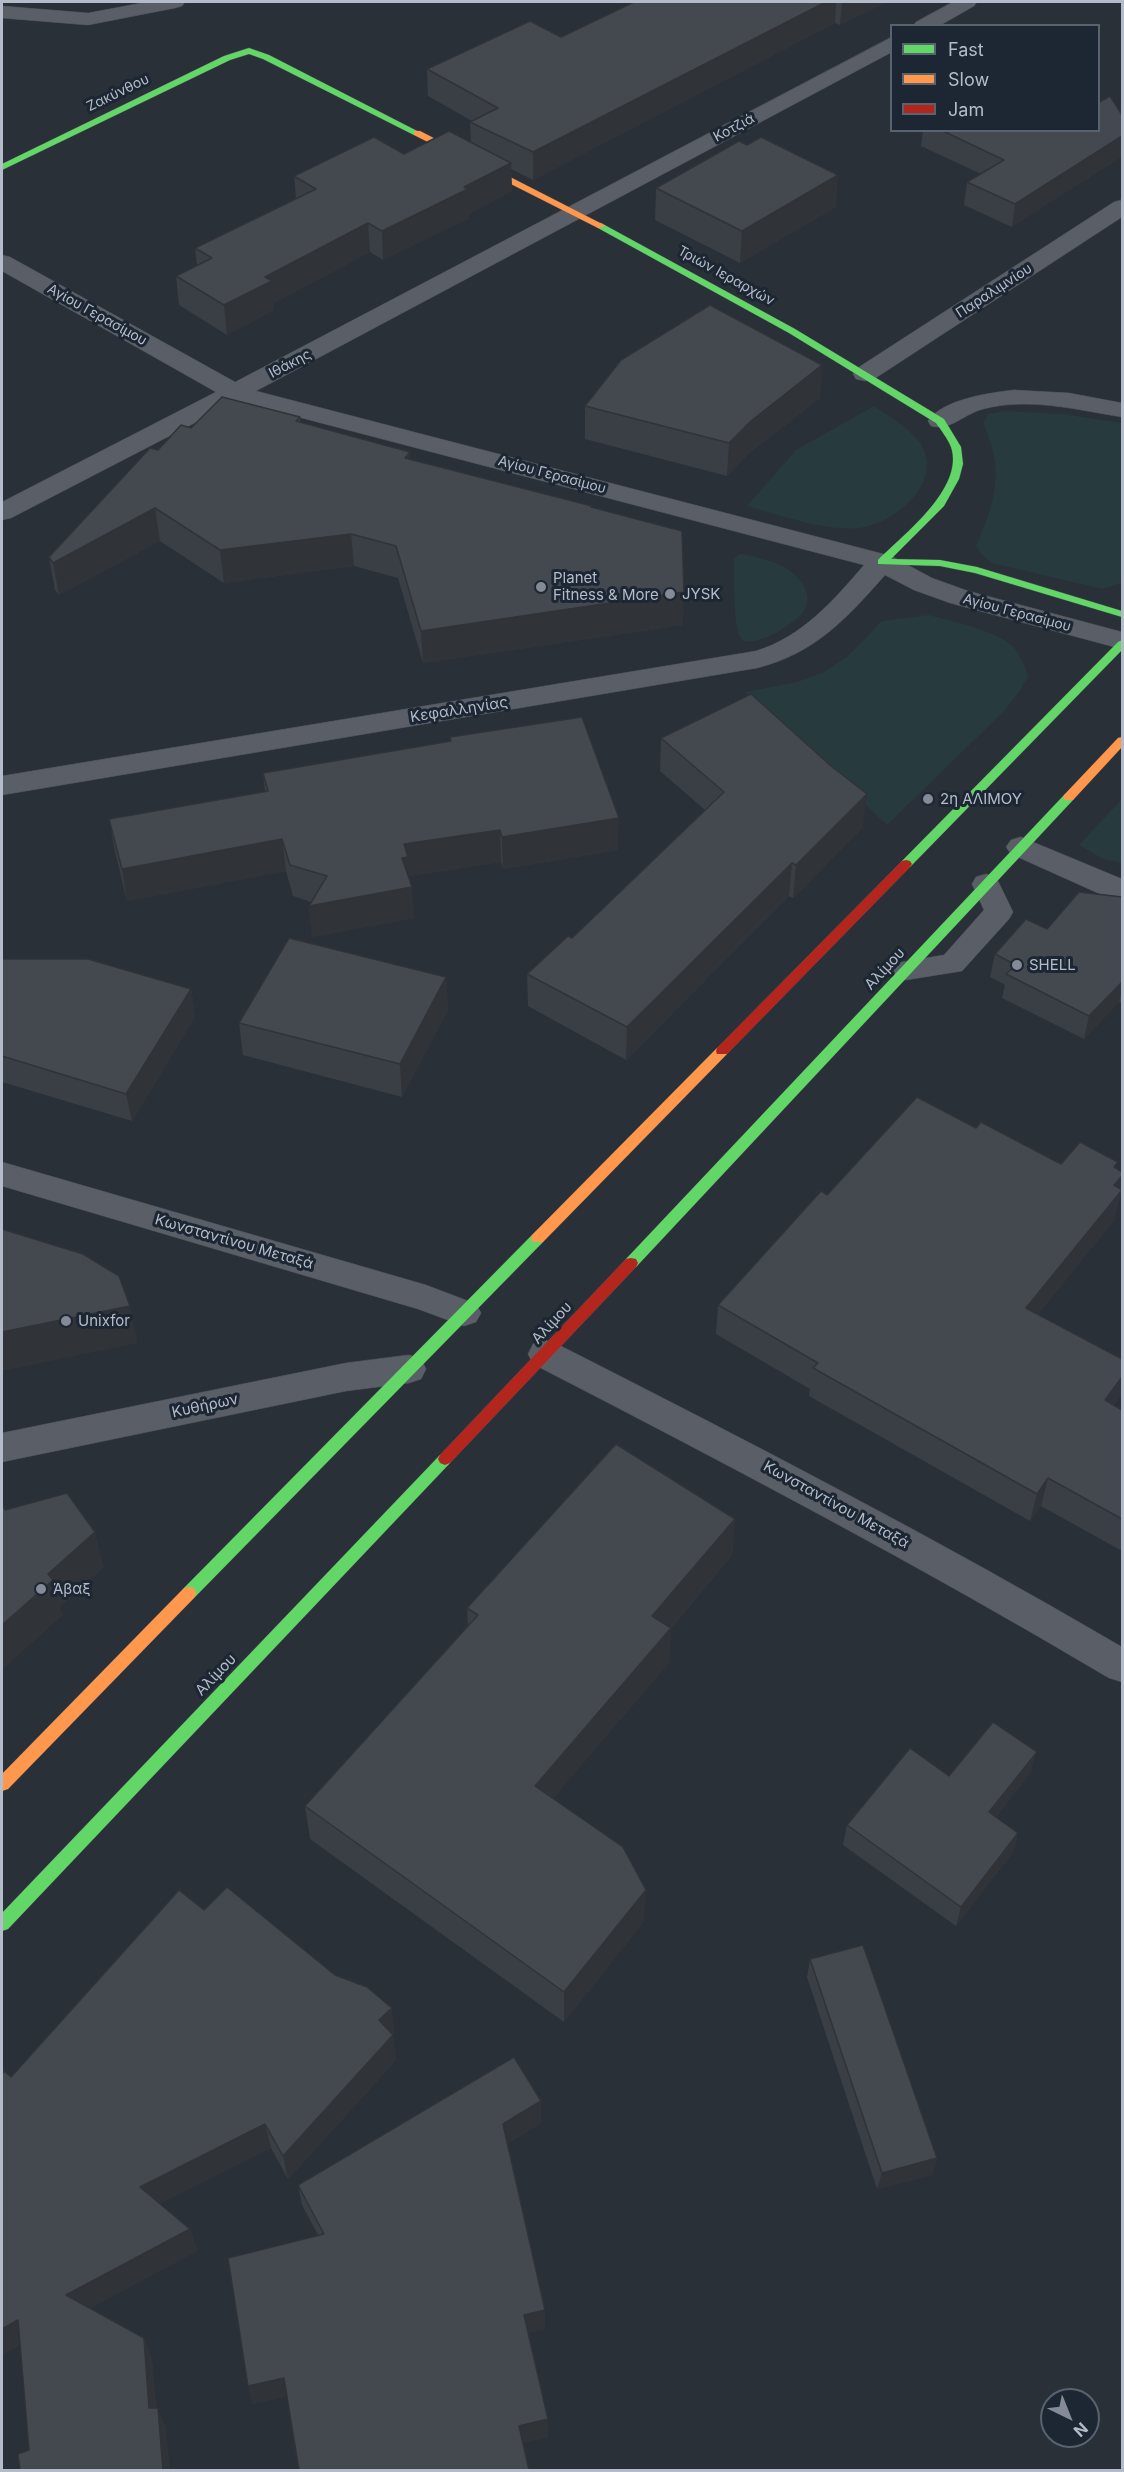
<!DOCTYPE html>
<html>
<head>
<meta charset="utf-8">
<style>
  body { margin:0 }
  #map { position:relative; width:1124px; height:2472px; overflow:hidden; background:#2a3038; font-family:Inter,sans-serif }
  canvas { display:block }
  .frame { position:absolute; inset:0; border:3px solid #b4bcc9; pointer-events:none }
  .legend { position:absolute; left:890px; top:24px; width:210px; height:108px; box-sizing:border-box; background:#1d2633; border:2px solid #59626f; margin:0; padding:8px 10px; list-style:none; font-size:18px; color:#b4bcc9 }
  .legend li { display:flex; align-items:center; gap:12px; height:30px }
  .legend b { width:30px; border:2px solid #59626f }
  .north { position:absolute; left:1040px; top:2388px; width:60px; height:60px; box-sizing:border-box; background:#1d2633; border:2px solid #59626f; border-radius:50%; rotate:137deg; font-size:16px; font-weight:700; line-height:24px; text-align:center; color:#b4bcc9 }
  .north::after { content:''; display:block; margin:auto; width:21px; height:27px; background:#848b96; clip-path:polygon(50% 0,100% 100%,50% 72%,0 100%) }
</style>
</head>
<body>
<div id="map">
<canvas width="1124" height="2472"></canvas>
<div class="frame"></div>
<ul class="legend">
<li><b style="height:8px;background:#63d668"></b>Fast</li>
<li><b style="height:8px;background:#ff974d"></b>Slow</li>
<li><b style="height:8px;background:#b3261e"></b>Jam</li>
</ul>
<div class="north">N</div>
</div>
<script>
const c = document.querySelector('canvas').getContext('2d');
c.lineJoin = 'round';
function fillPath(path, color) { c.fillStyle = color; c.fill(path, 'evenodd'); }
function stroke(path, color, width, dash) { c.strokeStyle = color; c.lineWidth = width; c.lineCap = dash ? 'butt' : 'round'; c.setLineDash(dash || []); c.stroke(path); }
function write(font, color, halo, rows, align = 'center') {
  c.font = font + ' Inter,sans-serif'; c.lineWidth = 6; c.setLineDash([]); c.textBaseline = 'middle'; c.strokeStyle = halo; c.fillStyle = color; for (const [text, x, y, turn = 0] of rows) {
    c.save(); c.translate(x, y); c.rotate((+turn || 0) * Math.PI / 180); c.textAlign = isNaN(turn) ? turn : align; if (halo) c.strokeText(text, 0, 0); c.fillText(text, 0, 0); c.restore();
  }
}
fillPath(new Path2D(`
  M874,406c15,10 32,20 44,34 29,38 -18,79 -53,87 -34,7 -85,-12 -118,-21l49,-56z
  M1005,411l58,3 59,9v160l-20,6 -110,-26 -11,-9 -5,-8c20,-47 29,-75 7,-123l6,-9z
  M740,554c25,4 60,12 67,41 1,6 0,12 -4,17 -7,11 -54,41 -63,25 -7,-14 -6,-62 -6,-79z
  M929,615c24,7 72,16 87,35 6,8 9,17 12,26l-7,13 -16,21 -118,115 -142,-133 52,-10 27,-10 23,-15 35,-36z
  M1122,799v64l-19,-4 -24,-14z`), '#273a3e');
const lane = new Path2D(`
  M147,2h38l-3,4 -7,2 -87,17 -86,-7v-12l86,7z
  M986,874l10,3 17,35 -4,7 -47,52 -56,9 -10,-3 -4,-7 4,-7 48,-8 40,-45 -12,-26 4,-7z`);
const street = new Path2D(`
  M953,2h24l-3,4 -35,20h-26l3,-4z
  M892,37v15l-636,339 635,165 41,22 36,13 154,41v17l-172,-46 -36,-13 -29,-15c-38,43 -69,78 -128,93l-755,127v-19l754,-125c46,-14 78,-51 108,-86l-627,-164 -226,117 -9,2v-18l214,-110 -214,-121v-16l8,2 225,125z
  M1122,200v17l-248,162 -9,2 -9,-2 -3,-5 3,-5 258,-167z
  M1014,390l55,3 53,10v14c-45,-7 -93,-20 -139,-8 -19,5 -32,22 -52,17l-3,-5c15,-22 61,-28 86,-31z
  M1021,837l101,42v20l-22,-5 -89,-40 -5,-7 5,-7z
  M2,1162l424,123 50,19 5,9 -5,9 -12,4 -46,-17 -416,-123z
  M545,1340l12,4c191,97 381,195 565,303v35l-13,-4c-188,-112 -382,-214 -576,-314l-5,-10 5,-10z
  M409,1355l12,4 5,10 -5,10 -12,4 -63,8 -344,71v-29l344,-70z`);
const fast = new Path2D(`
  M249,48l20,7 152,78 -7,2 -151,-76 -14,-5 -19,6 -228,110v-6l222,-108z
  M601,223l194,106 149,90 17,28 2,17 -4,15 -15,27 -53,53 49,1 37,7 145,44v6l-147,-44 -35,-7 -62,-2v-4c25,-25 87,-72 73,-113 -3,-8 -10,-17 -15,-24l-147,-90 -191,-105 -2,-2z
  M1122,640v10l-212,217h-8l-2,-3 2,-3 216,-219z
  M1069,793l4,1 2,3 -2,3 -437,467h-10l-2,-4 2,-4 439,-465z
  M538,1233l5,1 2,4 -2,4 -349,356 -5,1 -5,-1 -2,-5 2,-5 349,-354z
  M445,1453l5,2 2,4 -2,4 -442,466 -6,2v-18l438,-458z`);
const slow = new Path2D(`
  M414,131h6l186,95 -8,2 -184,-93z
  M1122,737v10l-49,53h-8l-2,-3 2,-3 53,-56z
  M722,1046l5,2 1,3 -1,3 -184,188h-10l-2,-4 2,-4 184,-186z
  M189,1587l5,1 2,5 -2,5 -186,191 -6,2v-17l182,-186z`);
const jam = new Path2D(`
  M906,860l4,1 2,3 -2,3 -183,187h-10l-1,-3 1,-3 185,-187z
  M631,1258l5,1 2,4 -2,4 -186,196 -5,2 -5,-2 -2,-4 2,-4 186,-196z`);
stroke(lane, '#484c53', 1);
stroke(street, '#484c53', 1);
stroke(fast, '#484c53', 1);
stroke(slow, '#484c53', 1);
stroke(jam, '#484c53', 1);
fillPath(lane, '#5a5e66');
fillPath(street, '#5a5e66');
fillPath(fast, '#63d668');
fillPath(slow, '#ff974d');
fillPath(jam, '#b3261e');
fillPath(new Path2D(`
  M634,2h253l-47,23 -5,-2 -302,157 -22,-11 1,22 -43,23v4l-86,42 -13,-8 -96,51v7l-47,25 -48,-30 -3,-29 21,-11 -2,-17 101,-50 -2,-22 110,-22 67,-11 -1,-21 2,-1 -44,-25 -1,-27 134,-32z
  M923,130h175l-86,97 -48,-22 3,-23 14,-8 -60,-28z
  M656,188l180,19 -96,56 -85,-43z
  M820,398l-72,56 -21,22 -142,-37v-33z
  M300,417v5l110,30v7l182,47v1l91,118 -260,38 -25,-85 -44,-12 -130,17 -64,-42 -101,54 -4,-5 -6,-33 109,-107 33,-22z
  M450,737l168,113 -115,19 -2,-7 -92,14 5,42 -102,19 -3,-31 2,-4 -18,-6 -7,-25 -159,30 -12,-50 -6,-32 156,-27 -2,-19 187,-31z
  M661,738l202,89 -70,71 -4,-2 -163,164 -98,-54 -1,-32 45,-36 133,-128 -45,-39z
  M1122,897v105h-3l-35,37 -82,-41 3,-13 -15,-8 5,-23 52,-25z
  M2,959l189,30 4,28 -63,104 -130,-39z
  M446,977l2,33 -46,87 -159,-42 -4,-32z
  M976,1128l85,36 55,5 6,13 -7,37 -77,95 84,80 -8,11 8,5v141l-81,-45 -11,15 -221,-125 1,-7 -94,-55 2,-29 109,-110z
  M735,1519l-3,36 -61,73 -2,35 -116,135 91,123 -80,101 -254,-183 -5,-33 163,-180 -1,-18z
  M1031,1772l-35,45 22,16 -5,19 -57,74 -113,-81 4,-20 102,-49z
  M204,1910l191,123 -2,2 3,25 -108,119 -17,-31 -112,56 31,25 7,22 -107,57 54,30 8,21 4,49 10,20 -137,22 -9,-105 -18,10v-281l9,3z
  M810,1959l127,199 -5,17 -55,14 -70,-212z
  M541,2123l-34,21 38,166v19l-17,4 20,104 -25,6 -236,-47 -34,8 -5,-18 70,-151 -16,-30 -4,-20z`), '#3a3f45');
fillPath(new Path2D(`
  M826,2h10l-1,21 -302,157v-28z
  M842,2h45l-47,23z
  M1122,136v21l-110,70 3,-23z
  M511,163l1,28 -43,23v4l-86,42 -1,-29z
  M838,175l-2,32 -96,56 2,-32z
  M368,223l2,29 -96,51v7l-47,25 -3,-30 41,-28z
  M822,365l-2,33 -72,56 -21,22 2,-33 22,-22z
  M410,452l2,32 -7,-26z
  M155,508l5,33 -101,54 -6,-32z
  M351,534l3,32 -130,17 -4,-33z
  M684,592l-1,33 -260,38 -2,-32z
  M867,794l-4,33 -70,71 3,-33z
  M619,818l-1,32 -115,19 -1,-32z
  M500,830l1,32 -92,14 1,11h2l2,31 -102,19 -3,-31 93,-48 2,-14z
  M282,839l4,32 -159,30 -5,-32z
  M792,863l-3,33 -163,164 1,-33z
  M446,977l2,33 -46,87 -2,-33z
  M1122,982v7l-3,13 -35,37 5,-23z
  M191,989l4,28 -63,104 -6,-27z
  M1122,1176v6l-2,11 2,-3 -7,29 -96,118 7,-29 88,-123z
  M130,1306l8,37 -136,28v-39z
  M1122,1377v17l-25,35 8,-29z
  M1048,1478l-7,28 -11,15 7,-27z
  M735,1519l-3,36 -81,96 1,-35z
  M95,1532l9,36 -44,39 3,8 -61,55v-45l46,-51z
  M671,1628l-2,35 -133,156 -1,-33z
  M1037,1752l-6,20 -47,60 5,-20z
  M1018,1833l-5,19 -57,74 5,-19z
  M646,1890l-2,31 -80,101v-30z
  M392,2008l3,25 -2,2 3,25 -108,119 -5,-23 96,-136z
  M541,2101v22l-37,23 -1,-22z
  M265,2124l6,24 -123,62 -8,-23z
  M937,2158l-5,17 -55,14 5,-16z
  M190,2229l7,22 -121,65 -10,-21z
  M545,2310v19l-20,5 -1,-19z
  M18,2320l10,21 -26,14v-26z
  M144,2338l8,21 5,68 -8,-19z
  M284,2378l5,18 -36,8 -5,-18z
  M158,2408l8,20 4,42h-7z
  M548,2419v18l-28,7 -1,-18z`), '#303338');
const building = new Path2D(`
  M634,2h192l-293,150 -63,-30 28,-14 -71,-39 103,-48 31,16z
  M1110,96l12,19v21l-107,68 -48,-22 37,-22 -63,-30h157v-27z
  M449,131l62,32 -47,24 4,2 -86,42 -14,-8 -103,54 7,4 -48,24 -48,-29 36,-18 -17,-10 121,-59 -22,-13 80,-39 30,17z
  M761,137l77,38 -96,56 -86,-43 83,-47 8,4z
  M710,305l112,60 -71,56 -22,22 -144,-37 36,-46z
  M222,397l78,20 -4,4 114,31 -5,6 187,48 -1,1 91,24 2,61 -263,39 -25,-85 -45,-12 -131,16 -65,-42 -102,55 -4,-6 101,-109 8,2 23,-25 10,3z
  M751,694l80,72 36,28 -71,71 -4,-2 -165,164 -100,-53 41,-38 4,2 152,-146 -63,-54z
  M582,717l37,101 -117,19 -2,-7 -96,14 4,13 -6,1 10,29 -103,19 18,-30 -37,-11 -8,-26 -160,30 -13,-50 159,-28 -5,-18 188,-32 -1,-4z
  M1079,892l43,5v85l-33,34 -83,-42 10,-9 -21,-11 31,-35 21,10z
  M289,938l157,39 -46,87 -161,-41z
  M2,959h86l103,30 -65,105 -124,-38z
  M917,1097l59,31 5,-6 80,42 19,-22 38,20 -4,5 8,5v4l-8,9 8,5 -96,118 96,51v18l-17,23 17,10v109l-74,-41 -11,16 -224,-126 5,-5 -100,-58 103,-114 6,4z
  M2,1229l81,25 36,22 11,30 -128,26z
  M616,1444l119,75 -83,97 19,12 -136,158 88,61 23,43 -82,102 -259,-186 173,-191 -11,-7z
  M67,1493l28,39 -47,42 5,6 -51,45v-121l3,6z
  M993,1722l44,30 -48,60 29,21 -57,74 -114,-82 63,-77 39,28z
  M227,1887l108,88 32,12 25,21 -13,12 14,15 -110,121 -18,-32 -125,63 50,42 -124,66 78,43 5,70h9l5,62h-143l-2,-16 11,-4 -11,-130 -16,9v-255l2,-3 7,6 168,-187 25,20z
  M863,1945l74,213 -55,15 -72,-214z
  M514,2057l27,44 -38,23 42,186 -21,5 24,104 -29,7 10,44h-230l-15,-92 -36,8 -20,-128 96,-24 -26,-49z`);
fillPath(building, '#444950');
stroke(building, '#303338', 1.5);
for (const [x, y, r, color] of [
  [541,587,6,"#848b96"],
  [670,594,6,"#848b96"],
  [928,799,6,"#848b96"],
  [1017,965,6,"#848b96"],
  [66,1321,6,"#848b96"],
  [41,1589,6,"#848b96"]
]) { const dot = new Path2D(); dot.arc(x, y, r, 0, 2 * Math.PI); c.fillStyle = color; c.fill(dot); stroke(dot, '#1d2633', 2); }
write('14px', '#b4bcc9', '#1d2633', [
  ["Ζακύνθου",118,93,-26],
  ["Κοτζιά",734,128,-28],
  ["Τριών Ιεραρχών",726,276,29],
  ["Παραλιμνίου",994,291,-33],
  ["Αγίου Γερασίμου",97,315,29],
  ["Ιθάκης",290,364,-28],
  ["Αγίου Γερασίμου",552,475,15],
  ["Αγίου Γερασίμου",1017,613,15]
]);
write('15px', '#b4bcc9', '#1d2633', [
  ["Planet",553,578],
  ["Fitness & More",553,595],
  ["JYSK",682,594],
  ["2η ΑΛΙΜΟΥ",940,799],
  ["SHELL",1029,965],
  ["Unixfor",78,1321],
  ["Άβαξ",53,1589]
], 'left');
write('15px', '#b4bcc9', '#1d2633', [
  ["Κεφαλληνίας",459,710,-9],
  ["Αλίμου",885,969,-47],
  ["Κωνσταντίνου Μεταξά",234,1242,16],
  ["Αλίμου",552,1323,-47],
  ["Κυθήρων",205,1406,-12],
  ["Κωνσταντίνου Μεταξά",836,1505,29],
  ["Αλίμου",216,1675,-46]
]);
</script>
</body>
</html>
